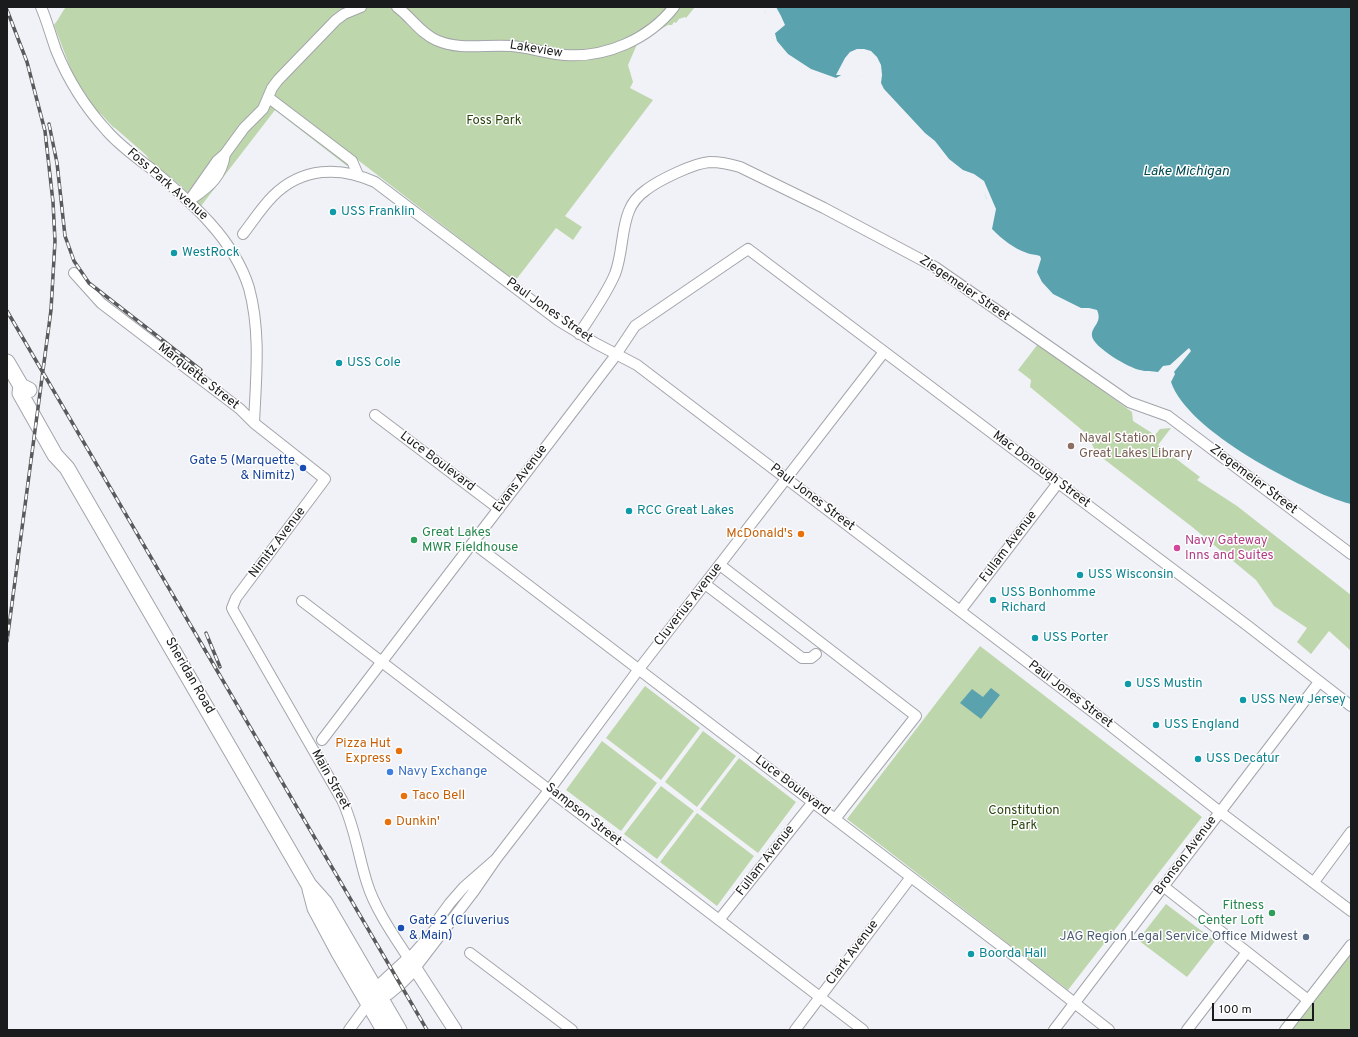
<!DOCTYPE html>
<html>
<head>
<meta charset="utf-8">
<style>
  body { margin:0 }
  #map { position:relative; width:1358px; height:1037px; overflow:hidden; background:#f0f2f8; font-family:Overpass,sans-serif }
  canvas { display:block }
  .frame { position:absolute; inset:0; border:8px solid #1a1b1c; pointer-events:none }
  .scale { position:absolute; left:1212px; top:1003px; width:102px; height:18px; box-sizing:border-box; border:2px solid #1a1b1c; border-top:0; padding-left:5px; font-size:12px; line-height:14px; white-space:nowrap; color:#1a1b1c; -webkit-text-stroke:3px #fff; paint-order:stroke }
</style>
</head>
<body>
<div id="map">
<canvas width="1358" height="1037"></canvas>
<div class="frame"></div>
<div class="scale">100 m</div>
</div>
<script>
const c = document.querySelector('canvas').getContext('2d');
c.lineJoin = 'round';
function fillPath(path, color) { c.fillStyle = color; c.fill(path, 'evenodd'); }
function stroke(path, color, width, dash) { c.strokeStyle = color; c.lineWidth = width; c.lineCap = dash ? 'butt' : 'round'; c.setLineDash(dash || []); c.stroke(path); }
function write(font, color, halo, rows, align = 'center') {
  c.font = font + ' Overpass,sans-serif'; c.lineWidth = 3; c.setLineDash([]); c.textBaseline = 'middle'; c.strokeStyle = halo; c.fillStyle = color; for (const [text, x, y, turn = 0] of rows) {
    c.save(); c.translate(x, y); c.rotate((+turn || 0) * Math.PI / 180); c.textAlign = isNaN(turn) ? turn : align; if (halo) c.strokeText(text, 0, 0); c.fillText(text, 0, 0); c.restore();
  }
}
fillPath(new Path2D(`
  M66,7h629l-9,11 -1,-1 -6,2 -3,4 -2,-1 -2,3h-4l-30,17 -10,23 5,17 -3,6 23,12 -88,116 17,11 -9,13 -17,-12 -41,53 -161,-124 -7,9 -72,-56 -74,96 -22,-22 -28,-22 -5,-7 -31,-27 -2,-1 -12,-13 -4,-2 -24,-37 -19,-50c5,-6 7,-12 12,-18z
  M1038,344l94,68 1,9 22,14 5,-6 11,-1 -13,17 42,32 -3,3 40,26 114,89v56l-22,-20 -18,23 -14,-12 10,-14 -33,-22 -18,-26 -65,-54 -95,-73 -8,-18 -58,-48 1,-7 -13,-10z
  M980,646l222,171 -134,173 -221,-171z
  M645,686l55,42 -39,52 -55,-42z
  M703,731l33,25 -39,51 -32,-25z
  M602,741l55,42 -36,48 -55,-41z
  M739,758l57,44 -38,51 -58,-44z
  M661,786l33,25 -37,48 -33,-25z
  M697,813l57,43 -37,50 -57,-44z
  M1166,904l49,37 -28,36 -49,-37z
  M1351,953v77h-59z`), '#bed6ab');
fillPath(new Path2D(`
  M763,7h588v497c-49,-13 -164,-73 -180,-122l4,-8 -1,-2 17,-21 -2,-3 -19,17 -7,1 -5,6c-6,-1 -12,0 -18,-2 -11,-2 -47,-23 -48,-34 -1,-10 11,-13 5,-26l-8,-2h-8l-28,-14 -11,-12 -5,-10 4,-13 -1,-3c-5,-2 -9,-1 -13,-3 -14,-5 -24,-13 -35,-24l-1,-19 -9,-23 -32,-23 -79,-84 -21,-10 -14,8 -25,-9 -23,-15 -11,-13 -4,-15z
  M991,688l9,7 -19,24 -21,-16 12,-14 11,8z`), '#5aa3ae');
fillPath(new Path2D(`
  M761,7h15l5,9 4,9 -12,10 -8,-24z
  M857,49h7l7,2 6,6 4,8 1,10 -1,8 3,6 41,44 10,8 14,18 14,11 11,4 10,7 12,28 -4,20 1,5 -3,-4 -1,-19 -3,-14 -5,-9 -12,-9 -20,-14 -8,-10 -51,-50 -21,-23 -7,-6 -12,-4 -5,3h-9l9,-17 5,-6z`), '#f0f2f8');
const minor = new Path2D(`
  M41,7c6,14 10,29 15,43 12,30 29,57 51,81 13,15 30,27 46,39 38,32 81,69 96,118 12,44 7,90 5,135
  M397,7c14,10 23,26 39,33 25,11 49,4 75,6 18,1 35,8 54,9 41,3 84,-16 109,-48
  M269,98l83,63 6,14
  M193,198c17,-12 29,-22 32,-44
  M189,201l28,-40 8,-7 19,-26 19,-19 9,-21 6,-8 58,-60 8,-6 17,-7
  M243,234c10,-13 19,-27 30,-38 29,-29 67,-30 102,-14l184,139 36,22 42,22 465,354 118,93 131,99
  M74,273l27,30 139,106 14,14 71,56 -89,119 -4,10 2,4 108,188c13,27 16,55 25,83 8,26 27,53 42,76l22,-25 5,-6 3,-10 11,-15 14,-16 32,-28
  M579,334c13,-20 27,-39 36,-60 8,-21 6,-44 14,-63 3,-8 10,-16 17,-21 13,-10 48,-27 64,-28 10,0 20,2 30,5l84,41 111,59 194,135 39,14 183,138
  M375,415l124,94
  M473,543l548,418 88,69
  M720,565l196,151 -81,103
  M705,584l97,74h9l5,-4
  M302,601l561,429
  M960,611l98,-128
  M322,740l291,-381 22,-33 113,-77 500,377 103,80
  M1314,882l37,-50
  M1163,886l145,114
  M719,920l94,-118
  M470,953l102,77
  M415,968l59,-77 22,-32 54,-70 89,-120 245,-317
  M349,1030l19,-26
  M795,1030l116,-153
  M1054,1030l265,-348
  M1187,1030l60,-78
  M1285,1030l66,-85`);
const major = new Path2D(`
  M378,994l10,-1 12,-10 15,-15
  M373,1000l5,-6 4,-10 27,-25 46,71`);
const highway = new Path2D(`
  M7,362l14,24 8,4
  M21,386l-1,7 35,62 12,13 242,417 16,18 74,127
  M310,889l5,19 24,45 45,77`);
stroke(minor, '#a2a5aa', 12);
stroke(major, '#a2a5aa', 15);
stroke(highway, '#a2a5aa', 17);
stroke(minor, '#fff', 10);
stroke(major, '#fff', 13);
stroke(highway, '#fff', 15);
const rail = new Path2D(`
  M7,10l20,52 18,69 8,71 2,39 -4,69 -44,331
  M49,124l8,39 8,73 9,25 15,22 112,87
  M7,311l420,719
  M206,633l14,34`);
stroke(rail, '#585a5c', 3.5);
stroke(rail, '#fff', 2, [6]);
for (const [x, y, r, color] of [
  [333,212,4,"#0f9aa8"],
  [174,253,4,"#0f9aa8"],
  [339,363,4,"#0f9aa8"],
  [1071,446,4,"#8d6e63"],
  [303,468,4,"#1a4fb4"],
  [629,511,4,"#0f9aa8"],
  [801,534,4,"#e8710a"],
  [414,540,4,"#2e9e5b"],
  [1177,548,4,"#d1479c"],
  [1080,575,4,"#0f9aa8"],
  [993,600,4,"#0f9aa8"],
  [1035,638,4,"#0f9aa8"],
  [1128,684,4,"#0f9aa8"],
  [1243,700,4,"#0f9aa8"],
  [1156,725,4,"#0f9aa8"],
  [399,751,4,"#e8710a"],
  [1198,759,4,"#0f9aa8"],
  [390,772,4,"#3f7fe0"],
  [404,796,4,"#e8710a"],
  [388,822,4,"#e8710a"],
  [1272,913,4,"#2e9e5b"],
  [401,928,4,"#1a4fb4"],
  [1306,937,4,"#5c6f8a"],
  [971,954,4,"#0f9aa8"]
]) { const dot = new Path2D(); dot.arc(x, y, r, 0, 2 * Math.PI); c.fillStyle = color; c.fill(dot); stroke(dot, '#fff', 1.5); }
write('13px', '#1a1b1c', '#fff', [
  ["Lakeview",536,50,9],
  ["Foss Park Avenue",167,185,41],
  ["Ziegemeier Street",964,289,34],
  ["Paul Jones Street",549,311,35],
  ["Marquette Street",198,377,38],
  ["Luce Boulevard",437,462,37],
  ["Mac Donough Street",1041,470,37],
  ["Evans Avenue",521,479,-53],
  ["Ziegemeier Street",1253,480,37],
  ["Paul Jones Street",812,498,37],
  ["Nimitz Avenue",278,543,-53],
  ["Fullam Avenue",1009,547,-53],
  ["Cluverius Avenue",689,605,-52],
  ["Sheridan Road",189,676,60],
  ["Paul Jones Street",1070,695,37],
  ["Main Street",330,780,61],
  ["Luce Boulevard",792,786,37],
  ["Sampson Street",583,815,38],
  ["Bronson Avenue",1186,856,-53],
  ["Fullam Avenue",766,861,-52],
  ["Clark Avenue",853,953,-53]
]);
write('13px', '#2a430e', '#fff', [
  ["Foss Park",494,121],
  ["Constitution",1024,811],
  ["Park",1024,826]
]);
write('13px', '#0d838f', '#fff', [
  ["USS Franklin",341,212],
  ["WestRock",182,253],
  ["USS Cole",347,363],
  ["RCC Great Lakes",637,511],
  ["USS Wisconsin",1088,575],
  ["USS Bonhomme",1001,593],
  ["Richard",1001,608],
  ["USS Porter",1043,638],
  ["USS Mustin",1136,684],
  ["USS New Jersey",1251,700],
  ["USS England",1164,725],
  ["USS Decatur",1206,759],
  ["Boorda Hall",979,954]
], 'left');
write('13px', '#785e54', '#fff', [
  ["Naval Station",1079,439],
  ["Great Lakes Library",1079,454]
], 'left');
write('13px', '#164399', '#fff', [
  ["Gate 5 (Marquette",295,461],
  ["& Nimitz)",295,476],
  ["Gate 2 (Cluverius",409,921,"left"],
  ["& Main)",409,936,"left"]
], 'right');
write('13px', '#27864d', '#fff', [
  ["Great Lakes",422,533],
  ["MWR Fieldhouse",422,548],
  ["Fitness",1264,906,"right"],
  ["Center Loft",1264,921,"right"]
], 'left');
write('13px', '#c56008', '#fff', [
  ["McDonald's",793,534],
  ["Pizza Hut",391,744],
  ["Express",391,759],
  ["Taco Bell",412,796,"left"],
  ["Dunkin'",396,822,"left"]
], 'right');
write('13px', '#b23c85', '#fff', [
  ["Navy Gateway",1185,541],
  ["Inns and Suites",1185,556]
], 'left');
write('13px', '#366cbe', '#fff', [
  ["Navy Exchange",398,772]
], 'left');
write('13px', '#4e5e75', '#fff', [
  ["JAG Region Legal Service Office Midwest",1298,937]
], 'right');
write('italic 14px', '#024951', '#fff', [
  ["Lake Michigan",1186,172]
]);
</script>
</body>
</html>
